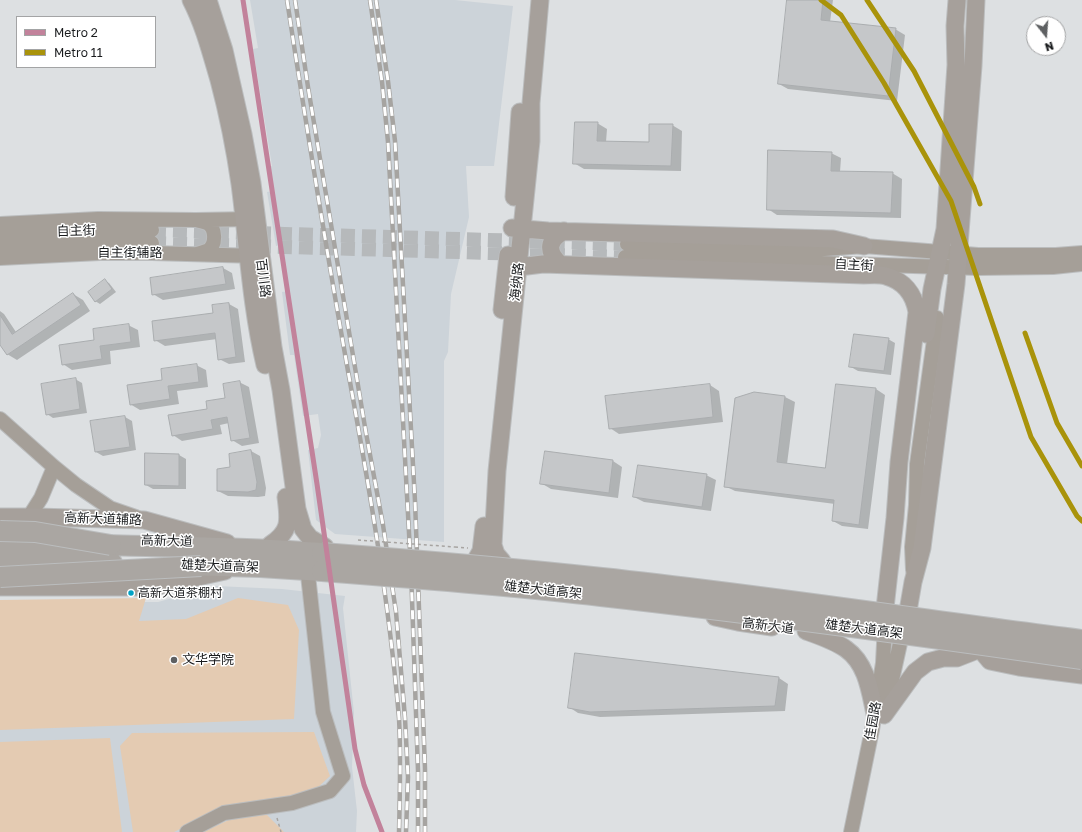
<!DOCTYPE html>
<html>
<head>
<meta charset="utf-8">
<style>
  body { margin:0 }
  #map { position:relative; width:1082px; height:832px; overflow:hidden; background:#dde0e2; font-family:"Golos Text",sans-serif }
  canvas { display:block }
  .legend { position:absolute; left:16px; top:16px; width:140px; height:52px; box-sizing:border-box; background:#fff; border:1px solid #a3a4a5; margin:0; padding:5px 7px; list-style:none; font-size:12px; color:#191b1d }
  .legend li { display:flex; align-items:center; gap:8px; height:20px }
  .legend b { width:20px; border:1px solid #a3a4a5 }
  .north { position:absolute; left:1026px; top:16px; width:40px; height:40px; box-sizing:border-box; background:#fff; border:1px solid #a3a4a5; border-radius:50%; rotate:163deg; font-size:11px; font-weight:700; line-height:16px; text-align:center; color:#191b1d }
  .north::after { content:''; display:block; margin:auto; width:14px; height:18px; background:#5e6062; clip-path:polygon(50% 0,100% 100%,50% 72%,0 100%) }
</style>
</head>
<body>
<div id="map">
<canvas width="1082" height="832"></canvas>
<ul class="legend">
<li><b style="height:5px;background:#c2829b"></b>Metro 2</li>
<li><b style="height:5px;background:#a9930a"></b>Metro 11</li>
</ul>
<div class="north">N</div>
</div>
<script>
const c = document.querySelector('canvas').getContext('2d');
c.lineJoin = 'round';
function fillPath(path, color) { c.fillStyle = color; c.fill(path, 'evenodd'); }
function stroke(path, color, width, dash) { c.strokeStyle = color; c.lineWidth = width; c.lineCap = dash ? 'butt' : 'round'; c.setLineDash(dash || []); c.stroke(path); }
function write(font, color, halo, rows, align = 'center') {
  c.font = font + ' "Golos Text","Noto Sans SC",sans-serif'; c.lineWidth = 3; c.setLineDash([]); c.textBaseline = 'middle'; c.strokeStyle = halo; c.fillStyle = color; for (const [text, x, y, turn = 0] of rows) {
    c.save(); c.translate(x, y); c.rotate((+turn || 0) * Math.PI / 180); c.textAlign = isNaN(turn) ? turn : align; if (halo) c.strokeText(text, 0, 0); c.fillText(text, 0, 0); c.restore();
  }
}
fillPath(new Path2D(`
  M250,0h205l58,6 -19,160h-28l3,51 -18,77 -3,58 -4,9v181l-109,-8 -19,-14 -8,-70 10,-2 3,-13 -3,-21 -15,2 -9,-61h-4l-8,-63 6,-1 -7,-46 -5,1 -9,-54 6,-1 -4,-24 3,-1 -19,-117 5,-1z
  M216,586l66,3 63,7 -2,12 11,105 -2,54 5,44 -1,21h-356v-230h158z`), '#ccd3d9');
fillPath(new Path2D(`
  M146,598l-7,23 47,-2 52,-21 50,7 11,25 -5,89 -294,11v-130z
  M314,732l16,44 -16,15 -20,6 -70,10 -50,25h-41l-13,-86 12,-13z
  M110,738l12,94h-122v-90z
  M264,812l20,20h-81l28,-13z`), '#e4cbb2');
fillPath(new Path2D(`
  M788,0h45l-3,22 65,7 10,6 -8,66 -109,-12 -9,-5z
  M597,123l10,6 -1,13 44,1 22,-18 10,6 -1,40 -97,-2 -10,-6z
  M831,153l10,5 -1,14 52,1 10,6 -1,39 -124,-3 -9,-6z
  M223,268l9,5 3,16 -72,11 -10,-6z
  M105,281l4,2 7,9 -16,12 -5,-3z
  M73,294l10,6 7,11 -73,49 -10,-6 -7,-11v-32l4,3 12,18z
  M229,304l9,5 7,53 -16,2 -10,-5 -2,-20 -52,7 -10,-6 59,-26z
  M128,325l10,5 2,17 -30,4 1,13 -39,6 -9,-6 33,-23z
  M888,339l7,4 -4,32 -33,-4 -7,-4z
  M196,365l10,5 2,17 -31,4 2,13 -39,6 -10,-6 33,-24z
  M75,379l7,4 5,30 -34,5 -6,-4z
  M239,382l10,5 10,56 -17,3 -10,-6 -3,-17 -9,2 2,9 -40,7 -9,-6 35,-26 18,-10z
  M710,385l9,6 4,31 -104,12 -9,-6z
  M876,389l9,6 -17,134 -26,-3 -9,-5 2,-17 -100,-13 -10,-5 30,-93 30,4 10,5 -8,62 39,5z
  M125,417l7,4 4,29 -33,6 -7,-4z
  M251,451l9,5 6,32 -1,8 -7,1 -30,-1 -10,-5z
  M546,452l67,9 9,6 -4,31 -67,-9 -10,-6z
  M146,454l33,1 7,4v30h-33l-7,-4z
  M706,475l10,5 -5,31 -67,-9 -10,-5z
  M779,678l9,6 -3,27 -185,6 -22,-4 -9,-6z`), '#0003');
const building = new Path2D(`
  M787,0h36l-2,20 75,8 -8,68 -110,-12z
  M575,122h23l-1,19 52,1v-18h24l-2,42 -98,-2z
  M768,150l64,2 -1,19 62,1 -2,41 -124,-3z
  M223,267l3,17 -74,11 -2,-17z
  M105,279l7,10 -17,13 -7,-10z
  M73,293l8,12 -74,50 -7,-10v-30l12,19z
  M229,303l7,54 -18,3 -3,-27 -61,8 -2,-20 61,-8 -1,-8z
  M129,324l2,18 -31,4 2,13 -40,6 -3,-20 35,-5 -1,-11z
  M854,334l35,4 -5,33 -35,-4z
  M197,364l2,18 -31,4 2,13 -40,6 -3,-20 35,-5 -1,-11z
  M76,378l4,31 -34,6 -5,-31z
  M240,381l10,57 -19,3 -4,-24 -16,3 2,9 -41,7 -4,-21 39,-6 -1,-8 19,-3 -2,-14z
  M710,384l3,33 -104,12 -4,-33z
  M836,384l40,4 -17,137 -27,-4 2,-21 -110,-13 11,-89 19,-6 31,4 -8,66 48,6z
  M125,416l5,31 -35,5 -5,-31z
  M251,450l6,32 -1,8 -8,2 -31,-1v-22l13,-2 -1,-13z
  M545,451l68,9 -4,33 -69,-9z
  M145,453l34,1v32l-34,-1z
  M638,465l69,9 -5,33 -69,-10z
  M575,653l204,24 -4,29 -185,6 -22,-4z`);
fillPath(building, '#c5c7c9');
stroke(building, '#aaadaf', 1);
stroke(new Path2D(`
  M152,230l475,14
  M152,243l473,14`), '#b6b9bb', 14, [14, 7]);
const minor = new Path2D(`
  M197,220c3,1 7,2 10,3 9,5 10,22 0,28 -3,1 -7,2 -10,3
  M0,224l98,-5 98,1 57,-1
  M0,234l99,-4h53
  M627,244l184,6 53,-4 114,9h78l26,-2
  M0,247l100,-5 52,1
  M625,257l353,11 75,-1 29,-3
  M0,258l100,-5h52l105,3
  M0,419l54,48 22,18 34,23 26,9
  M29,517l12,-19 13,-31
  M913,570l-1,-23 4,-42 1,-41 20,-146
  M885,712l19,-87
  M187,832l37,-19 68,-10 38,-12 13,-15 -20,-64 -15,-137
  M851,832l21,-102 11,-67 2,-39`);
const major = new Path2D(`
  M191,0c13,25 20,53 28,80 9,34 16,69 21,104 8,61 11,122 25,181
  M208,0l16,50 19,84 9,49 21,164 8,43 16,119 6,20 7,9 15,9
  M514,197l6,-85
  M512,228l36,3 285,8 31,7
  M560,264c-14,-13 -12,-24 4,-33
  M507,267h12l24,-3 321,11c7,0 16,-1 22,1 18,5 28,18 31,36l-18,150 -4,56 -10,90
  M502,310l6,-55
  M926,334l6,-45 13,-60 11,-164 -1,-39 2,-26
  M0,517h36l108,3 83,23
  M270,545c21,-14 19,-24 16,-48
  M477,558l4,-7 3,-25
  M502,561l-6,-7 -3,-9 4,-74 34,-330v-38l9,-103
  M0,587h153l72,-16
  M908,611l5,-29 9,-34 34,-264 17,-218 3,-66
  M715,617l23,5 34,5
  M806,631c14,5 29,10 40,18 21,15 24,42 29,65
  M884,715l31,-43 13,-10 15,-4h14l23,-9 10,12 29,6 63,8`);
const highway = new Path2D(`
  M0,544c107,1 215,2 322,9
  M0,562l112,1
  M184,565l76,2 62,4`);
stroke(minor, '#bbbdbe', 16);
stroke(major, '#bbbdbe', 19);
stroke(highway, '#bbbdbe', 22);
stroke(new Path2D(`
  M455,547l13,1
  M277,818l4,14`), '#a7a4a1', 1.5, [3, 3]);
stroke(minor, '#a59f98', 14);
stroke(major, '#a6a09b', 17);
stroke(highway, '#aaa6a2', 20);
const rail = new Path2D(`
  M287,0c19,124 39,248 61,371 21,115 41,230 51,347 2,38 1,76 0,114
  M295,0l13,87 58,346 17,92 13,87 9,106 3,59 -2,55
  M370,0l12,82 6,60 23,428 7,201v61
  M376,0l12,81 7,60 20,360 10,268v63`);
stroke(rail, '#a6a4a1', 4.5);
stroke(rail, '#fff', 3, [9]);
const highwayBridge = new Path2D(`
  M0,531l35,1 76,13
  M322,553c93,7 187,15 280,25 160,17 320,42 480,62
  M322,571c93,7 186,14 279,25 161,18 321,40 481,63
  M0,577l201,-11`);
stroke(highwayBridge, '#bbbdbe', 22, []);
stroke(new Path2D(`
  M358,540l97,7`), '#a7a4a1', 1.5, [3, 3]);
stroke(highwayBridge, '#aaa6a2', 20);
stroke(new Path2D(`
  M243,0l74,484 38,265 9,36 18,47`), '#c2829b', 5);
stroke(new Path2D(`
  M821,0l20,15 43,68 67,118 80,236 46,79 5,5
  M867,0l47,71 60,116 6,17
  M1025,333l32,90 25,43`), '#a9930a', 5);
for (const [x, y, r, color] of [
  [131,593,3.5,"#01a2c5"],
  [174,660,4,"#5e6062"]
]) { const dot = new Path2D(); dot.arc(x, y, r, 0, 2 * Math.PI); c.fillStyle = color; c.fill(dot); stroke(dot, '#fff', 1.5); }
write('12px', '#191b1d', '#fff', [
  ["高新大道茶棚村",138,593]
], 'left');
write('13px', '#191b1d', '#fff', [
  ["自主街",76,231,-2],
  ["自主街辅路",130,253],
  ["自主街",854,265,3],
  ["百川路",263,278,83],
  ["海纳路",517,282,-84],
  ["高新大道辅路",103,519,2],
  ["高新大道",167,541,2],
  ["雄楚大道高架",220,566,2],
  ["雄楚大道高架",543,590,6],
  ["高新大道",768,626,7],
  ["雄楚大道高架",864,629,7],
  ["佳园路",873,721,-80]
]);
write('13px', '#191b1d', '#fff', [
  ["文华学院",182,660]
], 'left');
</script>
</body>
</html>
